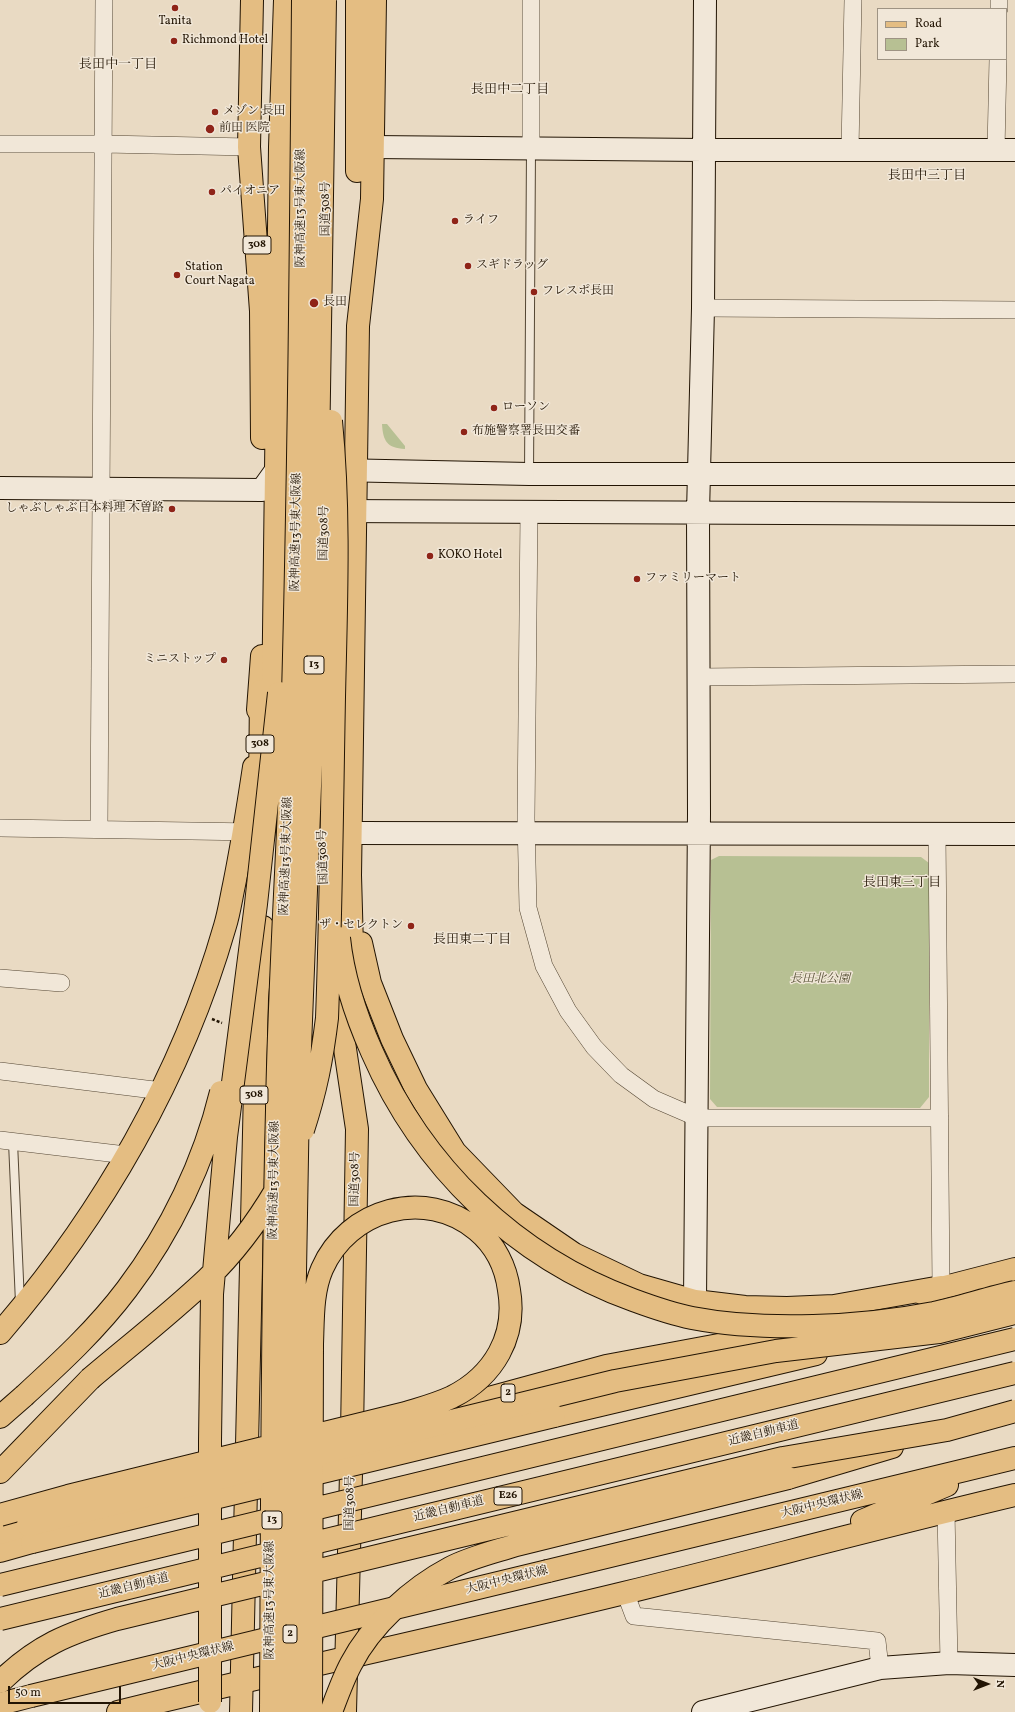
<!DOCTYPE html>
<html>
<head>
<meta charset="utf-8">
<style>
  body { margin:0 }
  #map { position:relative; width:1015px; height:1712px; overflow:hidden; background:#e9dac3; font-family:Vollkorn,serif }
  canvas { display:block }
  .legend { position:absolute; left:877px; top:8px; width:130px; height:52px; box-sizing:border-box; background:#f1e7d8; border:1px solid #9e9383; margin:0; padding:5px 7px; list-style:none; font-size:12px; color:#221403 }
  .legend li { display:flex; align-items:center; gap:8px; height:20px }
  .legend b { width:20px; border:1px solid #9e9383 }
  .north { position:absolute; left:967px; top:1664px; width:40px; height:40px; -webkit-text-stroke:3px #f1e7d8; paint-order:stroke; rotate:90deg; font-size:11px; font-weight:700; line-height:16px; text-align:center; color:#221403 }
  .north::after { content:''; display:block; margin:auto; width:14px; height:18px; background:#221403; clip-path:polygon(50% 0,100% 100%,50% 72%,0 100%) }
  .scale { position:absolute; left:8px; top:1686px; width:113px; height:18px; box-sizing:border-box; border:2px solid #221403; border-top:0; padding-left:5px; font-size:12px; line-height:14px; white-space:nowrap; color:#221403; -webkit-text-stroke:3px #f1e7d8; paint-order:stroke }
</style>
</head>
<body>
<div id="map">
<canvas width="1015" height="1712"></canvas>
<ul class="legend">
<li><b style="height:5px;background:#e4bd82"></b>Road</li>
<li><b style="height:11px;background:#b7c093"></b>Park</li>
</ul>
<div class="north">N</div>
<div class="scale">50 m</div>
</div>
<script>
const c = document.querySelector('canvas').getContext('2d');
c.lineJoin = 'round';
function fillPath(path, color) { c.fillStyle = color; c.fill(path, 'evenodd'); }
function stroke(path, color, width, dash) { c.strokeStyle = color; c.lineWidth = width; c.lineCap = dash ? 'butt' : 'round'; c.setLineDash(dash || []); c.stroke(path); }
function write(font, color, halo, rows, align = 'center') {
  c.font = font + ' Vollkorn,"Noto Serif JP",serif'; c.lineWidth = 3; c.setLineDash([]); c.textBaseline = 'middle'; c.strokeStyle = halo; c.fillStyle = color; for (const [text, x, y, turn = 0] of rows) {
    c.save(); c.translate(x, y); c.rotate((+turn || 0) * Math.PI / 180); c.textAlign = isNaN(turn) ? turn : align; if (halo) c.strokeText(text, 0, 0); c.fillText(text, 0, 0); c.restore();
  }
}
fillPath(new Path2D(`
  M382,424h5l18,22v3c-18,-1 -22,-8 -23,-25z
  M719,856l202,1 8,6v234l-9,11 -203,-1 -7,-8 1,-239z`), '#b7c093');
const lane = new Path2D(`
  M529,474l2,-325
  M13,1142l7,161`);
const street = new Path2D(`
  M999,9v-9
  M0,144h104l145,3
  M531,148v-148
  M850,149l3,-149
  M996,150l2,-91
  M703,308l312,2
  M529,512l-3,306 2,90 16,58 24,45 26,36 27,28 33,24 44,19h242
  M699,677l316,-3
  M0,828l255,4
  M99,829l5,-829
  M937,833l4,454
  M0,978l61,5
  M0,1071l162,20
  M0,1140l126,15
  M946,1511l3,152
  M625,1592l9,24 243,25 3,27`);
const secondary = new Path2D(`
  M372,147l331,3h312
  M337,470l192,4h486
  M0,488l262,2
  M262,490l15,-21h9
  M337,511l678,3
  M350,833l665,1
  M695,1301l4,-487 -1,-301 5,-205 2,-308
  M703,1712l177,-44 69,-5 66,2`);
const primary = new Path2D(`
  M258,710l4,-54
  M922,1293l93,-24
  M0,1333c102,-118 182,-257 225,-407 4,-13 6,-27 9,-41 8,-39 14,-78 20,-118
  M430,1414l176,-48 188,-35
  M554,1416l262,-62
  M862,1521l85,-36
  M0,1551l32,-9
  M548,1571l467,-113
  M0,1704l31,-8
  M118,1712c168,-42 338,-78 506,-119 130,-32 260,-67 391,-98`);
const highway = new Path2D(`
  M252,0l-3,147 12,164 1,127
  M357,0v171
  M273,713l7,-566 5,-147
  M260,794l1,-103
  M361,943l9,40 22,56 24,50 39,63 59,61 60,41 65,31 56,16 50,6 42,1 47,-2 107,-19
  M334,975l23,154 -5,304 -7,279
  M353,982l-3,-107 8,-549 14,-127 3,-199
  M0,1417l24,-21
  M0,1472l90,-93
  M788,1478l104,-31
  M0,1533l28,-8
  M241,1712l16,-713 6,-72`);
stroke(lane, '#544633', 10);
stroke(street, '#544633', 18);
stroke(secondary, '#221403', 24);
stroke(primary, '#221403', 24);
stroke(highway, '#221403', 24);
stroke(new Path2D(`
  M212,1019l10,4`), '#221403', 2.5, [3, 2]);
stroke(lane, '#f1e7d8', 8);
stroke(street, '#f1e7d8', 17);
stroke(secondary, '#f1e7d8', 22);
stroke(primary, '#e4bd82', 22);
stroke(highway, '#e4bd82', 22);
const primaryBridge = new Path2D(`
  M32,1542l522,-126
  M31,1696l517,-125`);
const highwayBridge = new Path2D(`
  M339,938c4,39 17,78 33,114 50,115 143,205 261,248 19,7 39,14 59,18 73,14 170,9 242,-5 27,-6 54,-15 81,-21
  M303,1130c13,-40 19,-71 24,-112 4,-107 5,-214 7,-321 2,-92 6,-184 -3,-276
  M90,1379c39,-33 80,-65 117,-100 27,-26 50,-57 69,-89
  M24,1396c36,-33 73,-67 103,-107 44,-58 77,-127 94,-197
  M0,1515l68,-19 338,-83c16,-5 31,-9 46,-16 42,-21 65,-61 57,-107 -3,-23 -14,-45 -32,-60 -52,-43 -129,-21 -155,39 -10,23 -9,50 -10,75l-1,368
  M28,1525l587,-144 161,-30 163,-19 76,-19
  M0,1585l1015,-246
  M0,1619l1015,-246
  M0,1682c37,-36 68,-49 117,-63l666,-161 164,-28 68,-19
  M210,1702v-261l2,-147 14,-157 30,-233 23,-211
  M271,1712c1,-201 1,-402 6,-602 2,-126 11,-253 15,-379 7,-243 9,-487 11,-731
  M292,1712l2,-382 4,-231 14,-365 4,-147 9,-587
  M331,1712c6,-16 12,-33 20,-48 20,-39 61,-76 99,-96 21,-11 44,-16 66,-23l272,-67`);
stroke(primaryBridge, '#221403', 24, []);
stroke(highwayBridge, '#221403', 24, []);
stroke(primaryBridge, '#e4bd82', 22);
stroke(highwayBridge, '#e4bd82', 22);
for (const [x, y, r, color] of [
  [175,8,4,"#8f2418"],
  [174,41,4,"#8f2418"],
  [215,112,4,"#8f2418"],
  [210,129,5,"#8f2418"],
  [212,192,4,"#8f2418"],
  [455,221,4,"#8f2418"],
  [468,266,4,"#8f2418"],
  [177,275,4,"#8f2418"],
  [534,292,4,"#8f2418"],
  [314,303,5,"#8f2418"],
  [494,408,4,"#8f2418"],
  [464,432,4,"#8f2418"],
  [172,509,4,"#8f2418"],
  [430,556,4,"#8f2418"],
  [637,579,4,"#8f2418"],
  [224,660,4,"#8f2418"],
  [411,926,4,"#8f2418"]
]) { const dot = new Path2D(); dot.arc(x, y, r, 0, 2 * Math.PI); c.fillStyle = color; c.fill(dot); stroke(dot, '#f1e7d8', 1.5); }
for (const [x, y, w] of [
  [257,245,28],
  [314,665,20],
  [260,744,28],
  [254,1095,28],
  [508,1393,14],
  [508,1496,28],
  [272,1520,20],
  [290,1634,14]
]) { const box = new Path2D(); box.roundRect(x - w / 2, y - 9, w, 18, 3); c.fillStyle = '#f1e7d8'; c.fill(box); stroke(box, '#221403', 1); }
write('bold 11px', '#221403', null, [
  ["308",257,245],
  ["13",314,665],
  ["308",260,744],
  ["308",254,1095],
  ["2",508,1393],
  ["E26",508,1496],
  ["13",272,1520],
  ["2",290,1634]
]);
write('12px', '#221403', '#f1e7d8', [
  ["Tanita",175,22,"center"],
  ["Richmond Hotel",182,41],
  ["メゾン 長田",223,112],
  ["前田 医院",219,129],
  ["パイオニア",220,192],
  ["ライフ",463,221],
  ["スギドラッグ",476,266],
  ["Station",185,268],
  ["Court Nagata",185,282],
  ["フレスポ長田",542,292],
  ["長田",323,303],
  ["ローソン",502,408],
  ["布施警察署長田交番",472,432],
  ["しゃぶしゃぶ日本料理 木曽路",164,509,"right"],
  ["KOKO Hotel",438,556],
  ["ファミリーマート",645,579],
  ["ミニストップ",216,660,"right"],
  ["ザ・セレクトン",403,926,"right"]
], 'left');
write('12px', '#221403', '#f1e7d8', [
  ["阪神高速13号東大阪線",302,208,-90],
  ["国道308号",327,209,-90],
  ["阪神高速13号東大阪線",297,532,-89],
  ["国道308号",325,533,-89],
  ["阪神高速13号東大阪線",287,856,-88],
  ["国道308号",324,857,-92],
  ["国道308号",356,1179,-89],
  ["阪神高速13号東大阪線",275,1180,-89],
  ["近畿自動車道",764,1434,-14],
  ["国道308号",351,1503,-89],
  ["大阪中央環状線",822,1505,-14],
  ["近畿自動車道",449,1510,-14],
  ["大阪中央環状線",507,1581,-14],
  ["近畿自動車道",134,1587,-14],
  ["阪神高速13号東大阪線",271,1600,-90],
  ["大阪中央環状線",193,1657,-14]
]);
write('italic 12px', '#565035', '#f1e7d8', [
  ["長田北公園",820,980]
]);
write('13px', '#221403', '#f1e7d8', [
  ["長田中一丁目",118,66],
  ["長田中二丁目",510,91],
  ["長田中三丁目",927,177],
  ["長田東三丁目",902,884],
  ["長田東二丁目",472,941]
]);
</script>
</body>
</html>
